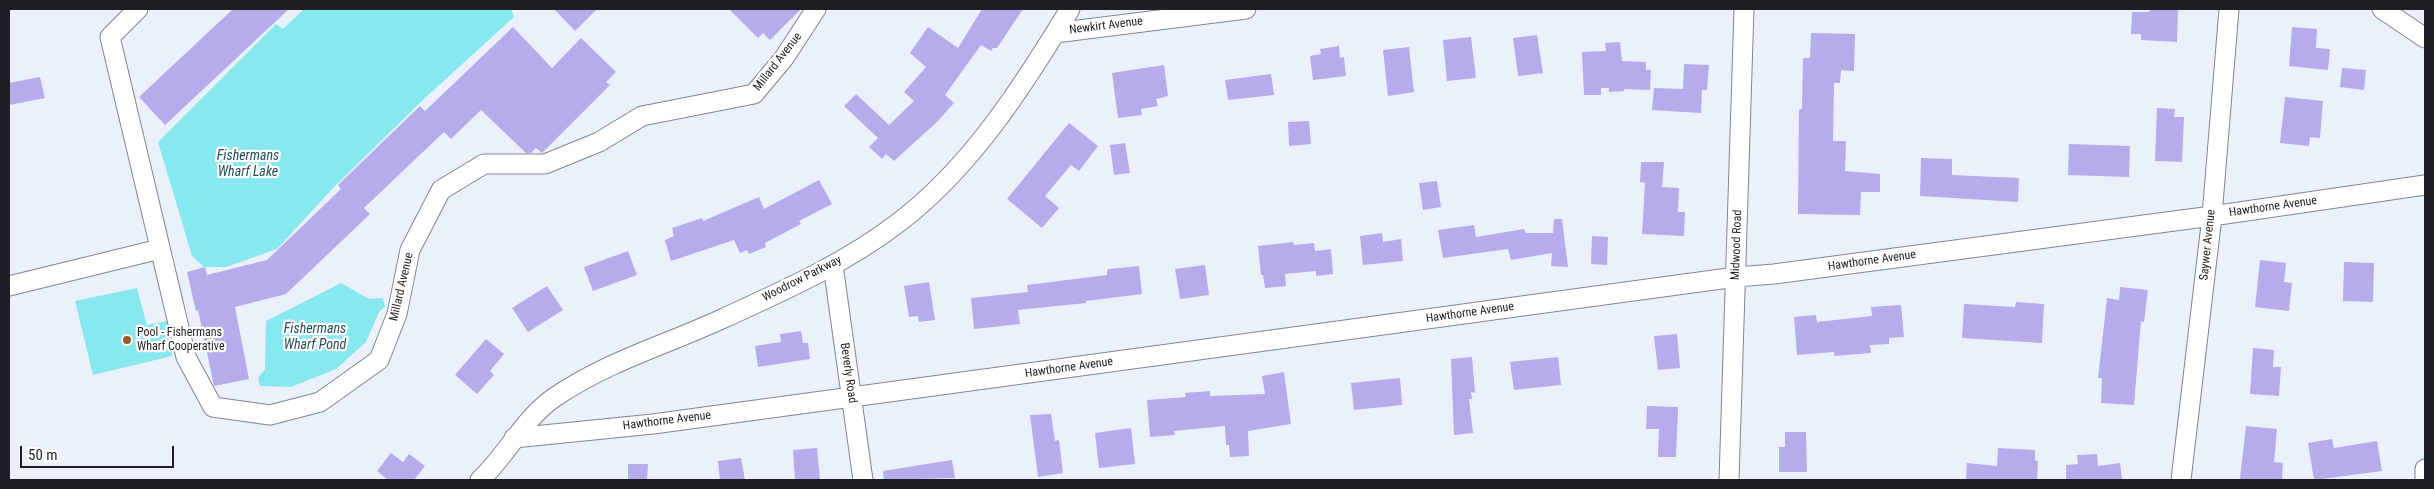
<!DOCTYPE html>
<html>
<head>
<meta charset="utf-8">
<style>
  body { margin:0 }
  #map { position:relative; width:2434px; height:489px; overflow:hidden; background:#ebf1fb; font-family:"Roboto Condensed",sans-serif }
  canvas { display:block }
  .frame { position:absolute; inset:0; border:10px solid #1d1f23; pointer-events:none }
  .scale { position:absolute; left:20px; top:446px; width:154px; height:22px; box-sizing:border-box; border:2px solid #1d1f23; border-top:0; padding-left:6px; font-size:15px; line-height:18px; white-space:nowrap; color:#1d1f23; -webkit-text-stroke:4px #fff; paint-order:stroke }
</style>
</head>
<body>
<div id="map">
<canvas width="2434" height="489"></canvas>
<div class="frame"></div>
<div class="scale">50 m</div>
</div>
<script>
const c = document.querySelector('canvas').getContext('2d');
c.lineJoin = 'round';
function fillPath(path, color) { c.fillStyle = color; c.fill(path, 'evenodd'); }
function stroke(path, color, width, dash) { c.strokeStyle = color; c.lineWidth = width; c.lineCap = dash ? 'butt' : 'round'; c.setLineDash(dash || []); c.stroke(path); }
function write(font, color, halo, rows, align = 'center') {
  c.font = font + ' "Roboto Condensed",sans-serif'; c.lineWidth = 4.5; c.setLineDash([]); c.textBaseline = 'middle'; c.strokeStyle = halo; c.fillStyle = color; for (const [text, x, y, turn = 0] of rows) {
    c.save(); c.translate(x, y); c.rotate((+turn || 0) * Math.PI / 180); c.textAlign = isNaN(turn) ? turn : align; if (halo) c.strokeText(text, 0, 0); c.fillText(text, 0, 0); c.restore();
  }
}
fillPath(new Path2D(`
  M304,9h207l3,8 -89,81 -91,89 -57,62 -51,18h-22l-12,-11 -34,-114 118,-118 7,5z
  M341,283l28,16 14,-1 2,9 -6,5 -13,30 -30,27 -45,18 -31,-1 -2,-8 7,-9 1,-48z
  M137,288l10,37 20,-4 5,35 -79,19 -18,-74z`), '#88e8ef');
fillPath(new Path2D(`
  M233,9h56l-124,116 -26,-28z
  M554,9h43l-22,22z
  M729,9h72l-31,31 -7,-7 -5,5z
  M982,9h41l-26,39h-4l-2,3 -10,-6 -36,50 9,8 -17,19 -43,39 -8,-7 -4,5 -13,-12 9,-9 -34,-32 12,-12 33,31 25,-24 -10,-9 22,-25 -16,-14 18,-26 30,21z
  M2150,9h28l-1,33 -36,-2v-6h-10l1,-22h17z
  M513,27l39,41 29,-30 35,34 -10,10 4,3 -68,68 -6,-5 -5,5h-5l-45,-43 -30,29 -7,-7 -80,76 6,6 -84,80 -51,13 14,72 -35,7 -16,-76 -2,1 -9,-39 18,-5 2,8 60,-15 74,-71 -3,-4 82,-79 5,5z
  M2292,27l25,2 -1,19 14,1 -2,21 -39,-4z
  M1811,33l44,1 -1,37 -13,-1 -1,13h-6l-1,58h13l-1,30 35,3v18h-19l-1,23 -62,-1 1,-105h3l1,-51h7z
  M1537,35l6,38 -25,3 -5,-38z
  M1471,37l5,41 -29,3 -4,-41z
  M1620,42l2,19 24,1v8h5l-1,20 -26,-1v2l-15,1v-4h-8v7h-17l-2,-43 24,-1 -1,-8z
  M1339,46l1,12 4,-1 2,19 -33,4 -3,-24 11,-2 -1,-5z
  M1409,47l5,45 -26,4 -5,-46z
  M1684,64l25,1 -2,25h-5l-1,23 -49,-3 2,-22 29,1z
  M1164,65l4,31 -12,3 2,7 -17,3 1,6 -24,3 -6,-45z
  M2342,68l24,2 -2,20 -24,-3z
  M1271,74l3,21 -46,5 -3,-20z
  M40,77l5,21 -36,7v-22z
  M2285,97l38,4 -3,37 -10,-1 -1,9 -29,-3z
  M2157,108l18,1 -1,8h10l-2,45 -27,-1z
  M1309,121l2,23 -22,2 -1,-24z
  M1069,123l29,23 -19,25 -8,-6 -26,31 14,12 -17,20 -35,-29z
  M1125,143l5,30 -16,2 -4,-30z
  M2069,144l61,2 -1,31 -61,-2z
  M1921,158l31,1v16l67,3 -1,24 -98,-6z
  M1641,162h23l-2,25 17,1 -1,24h7l-1,24 -42,-2 3,-51 -5,-1z
  M819,180l13,24 -33,17 2,3 -36,19 1,4 -17,7 -2,-4 -7,3 -6,-13 -63,21 -6,-21 9,-4 -2,-8 30,-10 1,3 56,-24 5,12z
  M1437,181l4,26 -18,3 -4,-27z
  M1554,219h8l6,48 -17,-1 1,-13 -41,7 -3,-11 -65,9 -5,-28 36,-5 2,12 48,-8 2,4h27z
  M1382,233l1,9 18,-3 2,22 -40,4 -3,-29z
  M1592,236l16,1 -1,28 -16,-1z
  M1293,242l1,3 20,-2 1,8 16,-2 2,25 -17,2v-5l-31,3 1,12 -21,2 -2,-13h-2l-3,-29z
  M628,251l9,24 -44,16 -9,-24z
  M2260,260l26,3 -2,19 8,1 -3,28 -34,-4z
  M2344,262l30,1 -1,39 -30,-1z
  M1205,265l4,30 -29,4 -5,-30z
  M1139,266l3,28 -56,7v2l-68,7 2,14 -46,5 -3,-31 57,-6 -1,-7 80,-10v-5l2,-1z
  M929,282l6,38 -16,2 -1,-6 -9,1 -5,-31z
  M547,286l16,24 -35,22 -16,-24z
  M2120,287l28,3 -4,32 -3,-1 -7,84 -33,-2 1,-25h-4l9,-80 12,2z
  M2016,302l28,2 -2,39 -80,-5 2,-34 51,3z
  M1901,305l3,32 -15,1v6l-19,1 1,8 -37,3v-4l-37,3 -3,-38 22,-2 1,7 55,-6 -1,-9z
  M801,331l2,12h5l2,16 -52,8 -3,-21 26,-4 -1,-8z
  M1677,334l3,34 -22,2 -4,-34z
  M486,339l18,15 -14,17 4,4 -17,19 -22,-19z
  M2253,348l21,2 -1,17h8l-2,29 -29,-2z
  M1472,357l3,36 -4,-1 1,7h-3l4,34 -19,2 -3,-76z
  M1558,357l3,28 -47,5 -4,-28z
  M1284,372l7,52 -43,7 1,25 -19,1 -1,-12h-3l-1,-19 -51,5 1,4 -25,2 -3,-37 39,-3 -1,-4 25,-2v5l55,-2 -3,-18z
  M1400,378l2,27 -48,5 -3,-27z
  M1647,406l31,1 -2,50h-18l1,-28h-13z
  M1051,414l4,27 4,-1 4,33 -25,4 -8,-62z
  M2246,426l31,3 -3,33 9,1 -1,17 -42,-1z
  M1131,428l4,36 -36,4 -4,-35z
  M1785,432h21l1,40h-28v-25h6z
  M2332,439l2,9 43,-7 5,30 -68,9 -6,-37z
  M817,448l3,32h-25l-2,-30z
  M1998,448l37,2v10l3,1 -1,19h-71l1,-17 30,3z
  M391,453l12,9 6,-8 16,12 -11,14h-26l-11,-9z
  M2097,454l1,12 22,-3 2,17h-56v-15l12,-1 -1,-9z
  M741,458l4,22h-25l-2,-19z
  M952,460l3,18 -71,2 -1,-9z
  M628,464h20l-1,16h-19z`), '#b6abeb');
const minor = new Path2D(`
  M138,9l-28,28 76,320 27,50 57,8 50,-13 59,-42 18,-46 13,-64 31,-60 43,-26h61l54,-22 43,-26 112,-22 30,-36 32,-49
  M2382,9l43,29
  M1055,33l191,-24
  M833,265l30,215
  M9,286l151,-37
  M514,438l139,-14 1083,-147 38,-3 438,-58 213,-31
  M480,480c27,-25 44,-62 75,-83 55,-37 111,-52 169,-79 59,-27 122,-55 174,-95 73,-55 125,-137 172,-214
  M1729,480l15,-471
  M2181,480l31,-264 17,-207
  M2425,480v-11`);
stroke(minor, '#80858e', 21);
stroke(minor, '#fff', 19);
for (const [x, y, r, color] of [
  [127,340,5,"#9c5928"]
]) { const dot = new Path2D(); dot.arc(x, y, r, 0, 2 * Math.PI); c.fillStyle = color; c.fill(dot); stroke(dot, '#fff', 2); }
write('12px', '#1d1f23', '#fff', [
  ["Newkirt Avenue",1106,26,-7],
  ["Millard Avenue",778,62,-52],
  ["Hawthorne Avenue",2273,207,-8],
  ["Midwood Road",1737,245,-88],
  ["Saywer Avenue",2208,245,-84],
  ["Hawthorne Avenue",1872,261,-8],
  ["Woodrow Parkway",802,279,-27],
  ["Millard Avenue",402,287,-77],
  ["Hawthorne Avenue",1470,313,-8],
  ["Hawthorne Avenue",1069,368,-8],
  ["Beverly Road",848,373,82],
  ["Hawthorne Avenue",667,421,-7]
]);
write('12px', '#1d1f23', '#fff', [
  ["Pool - Fishermans",137,333],
  ["Wharf Cooperative",137,347]
], 'left');
write('italic 14px', '#234f52', '#fff', [
  ["Fishermans",248,156],
  ["Wharf Lake",248,172],
  ["Fishermans",315,329],
  ["Wharf Pond",315,345]
]);
</script>
</body>
</html>
